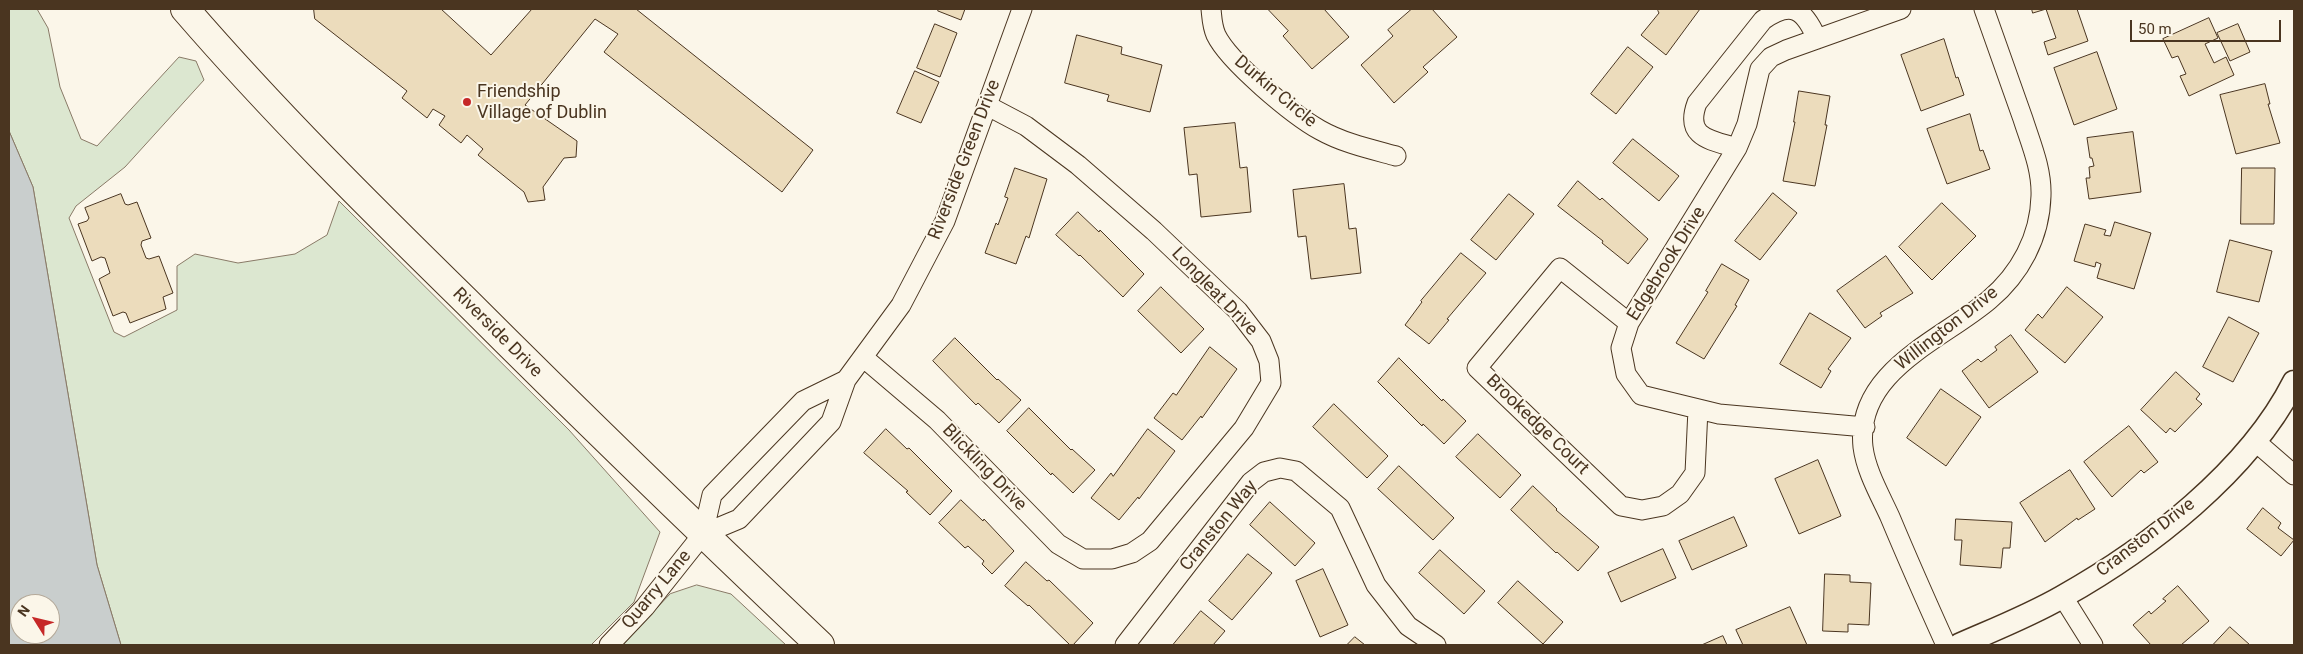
<!DOCTYPE html>
<html>
<head>
<meta charset="utf-8">
<style>
  body { margin:0 }
  #map { position:relative; width:2303px; height:654px; overflow:hidden; background:#fbf6e9; font-family:Roboto,sans-serif }
  canvas { display:block }
  .frame { position:absolute; inset:0; border:10px solid #4a3520; pointer-events:none }
  .north { position:absolute; left:10px; top:594px; width:50px; height:50px; box-sizing:border-box; background:#fbf6e9; border:1px solid #b4a999; border-radius:50%; rotate:306deg; font-size:14px; font-weight:700; line-height:20px; text-align:center; color:#4a3520 }
  .north::after { content:''; display:block; margin:auto; width:18px; height:22px; background:#c62828; clip-path:polygon(50% 0,100% 100%,50% 72%,0 100%) }
  .scale { position:absolute; left:2130px; top:20px; width:151px; height:22px; box-sizing:border-box; border:2px solid #4a3520; border-top:0; padding-left:6px; font-size:15px; line-height:18px; white-space:nowrap; color:#4a3520; -webkit-text-stroke:4px #fbf6e9; paint-order:stroke }
</style>
</head>
<body>
<div id="map">
<canvas width="2303" height="654"></canvas>
<div class="frame"></div>
<div class="north">N</div>
<div class="scale">50 m</div>
</div>
<script>
const c = document.querySelector('canvas').getContext('2d');
c.lineJoin = 'round';
function fillPath(path, color) { c.fillStyle = color; c.fill(path, 'evenodd'); }
function stroke(path, color, width, dash) { c.strokeStyle = color; c.lineWidth = width; c.lineCap = dash ? 'butt' : 'round'; c.setLineDash(dash || []); c.stroke(path); }
function write(font, color, halo, rows, align = 'center') {
  c.font = font + ' Roboto,sans-serif'; c.lineWidth = 4; c.setLineDash([]); c.textBaseline = 'middle'; c.strokeStyle = halo; c.fillStyle = color; for (const [text, x, y, turn = 0] of rows) {
    c.save(); c.translate(x, y); c.rotate((+turn || 0) * Math.PI / 180); c.textAlign = isNaN(turn) ? turn : align; if (halo) c.strokeText(text, 0, 0); c.fillText(text, 0, 0); c.restore();
  }
}
const green = new Path2D(`
  M9,9h28l11,19 12,59 21,52 16,7 82,-89 17,4 8,19 -79,87 -49,39 -7,12 45,114 10,5 53,-27v-44l18,-12 43,9 57,-9 32,-19 12,-34 230,229 91,102 -26,70 -43,43h-470l-24,-80 -64,-378 -24,-56z
  M697,585l34,9 55,51h-164l48,-51z`);
fillPath(green, '#dce7d0');
stroke(green, '#887966', 1);
const water = new Path2D(`
  M9,131l24,56 64,378 24,80h-112zM20,604h30v30h-30z`);
fillPath(water, '#c9cecd');
stroke(water, '#887966', 1);
const building = new Path2D(`
  M314,9h127l50,46 41,-46h104l177,141 -31,42 -178,-140 14,-18 -23,-15 -70,86 52,36 -1,16 -12,1 -21,29 2,13 -17,2 -4,-10 -46,-37 5,-6 -16,-14 -6,8 -22,-18 6,-9 -12,-7 -6,9 -25,-20 5,-7 -92,-72z
  M939,9h26l-4,11 -23,-9z
  M1268,9h56l25,28 -37,32 -29,-33 5,-5z
  M1412,9h20l25,28 -34,30 5,5 -34,31 -33,-38 32,-29 -5,-6z
  M1659,9h41l-34,46 -25,-20 18,-22 -1,-2z
  M2032,9h45l11,32 -40,14 -4,-13 12,-4 -10,-29 -13,4z
  M2209,18l9,20 -13,6 9,19 12,-6 8,18 -45,21 -9,-20 6,-2 -8,-18 -6,2 -9,-19z
  M935,24l22,9 -17,44 -23,-9z
  M2238,24l12,28 -20,9 -13,-28z
  M1077,35l45,12 -1,7 41,11 -12,47 -43,-11 2,-6 -44,-12z
  M1944,39l12,39 2,-1 6,18 -43,16 -20,-56z
  M1628,47l25,20 -37,47 -25,-20z
  M2097,52l20,57 -43,16 -20,-57z
  M915,71l24,11 -18,41 -24,-10z
  M2265,84l5,20h-2l12,39 -44,11 -16,-59z
  M1799,91l31,5 -5,29h2l-12,61 -32,-5 12,-59h-1z
  M1970,114l10,37 3,-1 7,19 -43,15 -20,-55z
  M1235,123l5,45 7,-1 4,45 -50,5 -4,-43 -8,1 -5,-47z
  M2133,132l8,60 -52,7 -3,-21h4l-1,-11 5,-1 -2,-8h-2l-3,-20z
  M1633,139l46,37 -20,25 -46,-38z
  M1015,168l32,11 -18,59 -3,-2 -10,28 -31,-11 11,-30 2,2 10,-27 -3,-1z
  M2242,168h33l-1,56h-33z
  M1578,181l22,19 2,-2 46,41 -20,25 -26,-21 1,-2 -45,-35z
  M1344,184l5,45 7,-1 5,45 -50,6 -5,-43 -8,1 -5,-47z
  M1773,193l24,20 -37,47 -25,-19z
  M121,194l4,10 3,1 9,-3 14,36 -9,3 -1,4 5,13 3,1 10,-3 14,37 -10,4 3,12 -36,14 -4,-10 -3,-1 -10,4 -14,-37 11,-6 -5,-15 -4,-1 -9,4 -14,-37 9,-3 2,-3 -4,-10z
  M1509,194l25,20 -38,46 -25,-20z
  M1942,203l34,33 -44,44 -33,-33z
  M1078,212l21,20 1,-2 44,44 -21,23 -43,-42 -1,1 -23,-21z
  M2115,222l36,11 -17,56 -37,-11 4,-14 -5,-2 -1,5 -21,-6 11,-37 21,6 -2,5 6,1z
  M2230,240l42,11 -13,51 -42,-10z
  M1461,253l25,20 -39,46 2,1 -20,24 -24,-19 17,-23 -1,-1z
  M1886,256l27,37 -33,20 2,3 -17,12 -28,-37z
  M1722,264l27,16 -14,25 2,1 -33,53 -28,-16 32,-51 -2,-1z
  M1161,287l43,42 -23,24 -43,-42z
  M2067,287l36,30 -38,46 -40,-33 13,-16 4,4z
  M1810,313l41,25 -23,31 3,2 -10,17 -41,-24z
  M2229,317l30,16 -26,49 -30,-15z
  M2011,335l27,37 -49,36 -27,-37 16,-12 3,3 16,-12 -2,-3z
  M955,338l42,42 1,-1 23,21 -22,23 -21,-20 -2,2 -43,-44z
  M1210,347l27,22 -35,49 -1,-2 -19,24 -28,-22 19,-25 3,2z
  M1399,358l43,43 1,-2 23,22 -22,23 -21,-20 -1,2 -44,-44z
  M2176,372l24,22 -4,5 6,5 -27,28 -5,-4 -4,5 -25,-23z
  M1941,389l40,28 -35,49 -39,-28z
  M1334,404l54,52 -21,22 -54,-51z
  M1029,408l42,42 1,-1 23,21 -22,23 -21,-20 -1,2 -44,-44z
  M2129,426l29,36 -14,11 -3,-3 -29,27 -28,-35z
  M886,429l21,20 2,-1 43,43 -22,24 -24,-23 2,-1 -44,-38z
  M1148,429l27,22 -36,48 -1,-2 -19,23 -28,-22 20,-25 2,3z
  M1478,434l43,41 -21,23 -44,-41z
  M1818,460l23,56 -42,18 -24,-55z
  M1399,466l55,52 -21,22 -55,-51z
  M2070,470l25,39 -17,11 -1,-2 -32,24 -25,-39z
  M1533,486l24,23 -1,1 43,37 -21,24 -21,-19 -1,1 -45,-43z
  M961,500l22,21 1,-2 30,32 -22,23 -10,-10 2,-3 -16,-15 -3,2 -26,-25z
  M1270,502l45,41 -20,23 -45,-41z
  M2263,508l18,15 -3,5 16,12 -13,16 -34,-27z
  M1734,517l13,29 -55,24 -13,-29z
  M1956,519l56,3 -2,26h-7l-2,20 -41,-3 2,-25h-7z
  M1663,549l13,29 -55,24 -13,-29z
  M1440,550l45,41 -21,23 -45,-41z
  M1248,554l24,19 -40,47 -23,-19z
  M1026,562l21,19 2,-1 44,43 -20,22h-3l-41,-40 -1,1 -23,-20z
  M1323,569l25,56 -28,12 -24,-56z
  M1825,574l25,1v7l21,1 -2,42 -21,-1v8l-25,-1z
  M1518,581l45,41 -20,22 -45,-41z
  M2178,586l31,35 -28,24h-30l-18,-20 16,-14 2,3 15,-13 -3,-2z
  M1790,607l17,38h-64l-7,-15z
  M1201,611l24,20 -12,14h-40z
  M2230,627l20,18h-37z
  M1723,636l4,9h-25z
  M1355,637l10,8h-18z`);
fillPath(building, '#ecdcbc');
stroke(building, '#4a3520', 1);
const minor = new Path2D(`
  M1211,9c1,9 1,17 5,26 13,27 77,80 104,95 23,13 50,19 76,26
  M1737,148c-26,-8 -53,-10 -40,-45l66,-83c29,-20 41,-11 54,19
  M1629,323l-69,-55 -83,100 144,138 21,4 21,-4 17,-12 15,-21 3,-64
  M864,358l73,62 121,124 25,15h29l20,-6 18,-12 94,-113 27,-45 -2,-22 -8,-20 -23,-30 -84,-80 -76,-66 -52,-39 -38,-20
  M1865,427l-146,-13 -78,-19 -15,-21 -5,-26 8,-25 108,-175 10,-24 13,-55 11,-12 15,-7 115,-41
  M2256,442l38,33
  M703,534l36,-15 92,-97 15,-42 55,-75 44,-84 77,-212
  M2063,597l30,48
  M609,645l36,-38 58,-73 9,-39 91,-94 43,-21
  M1125,645l126,-163 13,-10 16,-4 16,3 44,37 36,77 32,41 28,19
  M1946,645c-19,-42 -38,-85 -56,-128 -10,-22 -24,-46 -27,-70 -8,-76 79,-107 126,-147 31,-26 51,-63 52,-104 1,-27 -10,-52 -18,-77 -13,-37 -26,-74 -39,-110`);
const tertiary = new Path2D(`
  M1959,645c34,-15 70,-29 103,-48 86,-48 187,-126 232,-215`);
const primary = new Path2D(`
  M185,9c89,103 185,198 282,293 116,116 234,230 353,343`);
stroke(minor, '#4a3520', 21);
stroke(tertiary, '#4a3520', 25);
stroke(primary, '#4a3520', 30);
stroke(minor, '#fbf6e9', 19);
stroke(tertiary, '#fbf6e9', 22);
stroke(primary, '#fbf6e9', 28);
for (const [x, y, r, color] of [
  [467,102,5,"#c62828"]
]) { const dot = new Path2D(); dot.arc(x, y, r, 0, 2 * Math.PI); c.fillStyle = color; c.fill(dot); stroke(dot, '#fbf6e9', 2); }
write('18px', '#4a3520', '#fbf6e9', [
  ["Friendship",477,92],
  ["Village of Dublin",477,113]
], 'left');
write('18px', '#4a3520', '#fbf6e9', [
  ["Durkin Circle",1275,92,40],
  ["Riverside Green Drive",965,160,-69],
  ["Edgebrook Drive",1667,264,-58],
  ["Longleat Drive",1214,292,46],
  ["Willington Drive",1947,329,-38],
  ["Riverside Drive",497,333,45],
  ["Brookedge Court",1537,425,44],
  ["Blickling Drive",984,468,46],
  ["Cranston Way",1219,526,-51],
  ["Cranston Drive",2146,538,-37],
  ["Quarry Lane",657,590,-50]
]);
</script>
</body>
</html>
